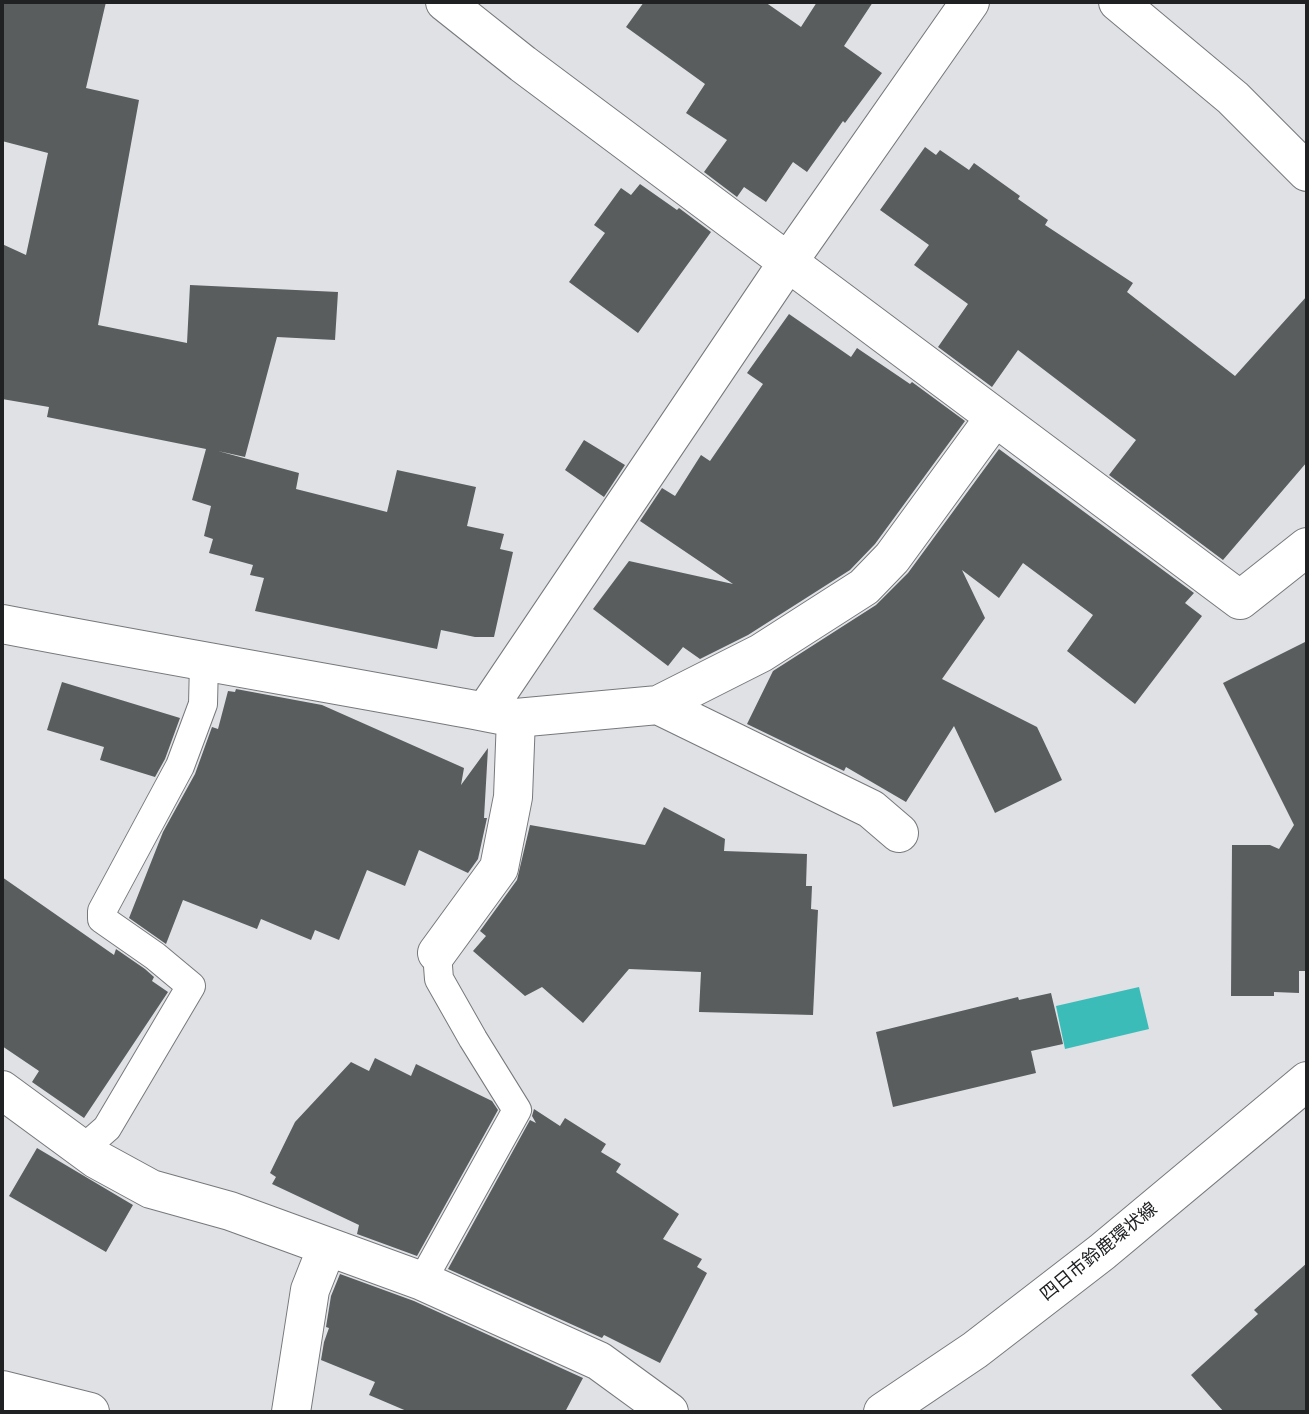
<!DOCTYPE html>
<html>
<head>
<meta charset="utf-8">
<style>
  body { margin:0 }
  #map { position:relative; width:1309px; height:1414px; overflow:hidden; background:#dfe1e5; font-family:"Open Sans",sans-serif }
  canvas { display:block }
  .frame { position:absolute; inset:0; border:4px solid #202123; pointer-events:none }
</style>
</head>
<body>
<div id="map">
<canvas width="1309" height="1414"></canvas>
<div class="frame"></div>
</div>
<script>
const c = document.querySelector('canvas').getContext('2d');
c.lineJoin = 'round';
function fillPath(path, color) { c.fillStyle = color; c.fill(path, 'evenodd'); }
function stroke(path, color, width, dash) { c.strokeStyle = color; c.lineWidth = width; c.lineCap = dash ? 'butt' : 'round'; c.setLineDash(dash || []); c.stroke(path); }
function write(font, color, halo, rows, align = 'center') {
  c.font = font + ' "Open Sans","Noto Sans JP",sans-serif'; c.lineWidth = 7; c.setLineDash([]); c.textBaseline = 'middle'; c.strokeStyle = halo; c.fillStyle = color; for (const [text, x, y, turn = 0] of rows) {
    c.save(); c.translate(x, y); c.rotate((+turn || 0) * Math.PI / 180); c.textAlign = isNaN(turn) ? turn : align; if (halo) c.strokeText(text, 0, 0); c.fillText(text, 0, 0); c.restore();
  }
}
fillPath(new Path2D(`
  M1139,987l10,42 -84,20 -9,-43z`), '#3bbcb9');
fillPath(new Path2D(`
  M2,2h104l-20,86 53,12 -41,225 89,18 3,-58 148,7 -3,48 -58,-3 -32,120 -27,-6 81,22 -3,16 91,23 10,-42 79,17 -9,39 37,8 -4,15 13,3 -19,85h-19l-34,-7 -4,19 -182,-38 9,-33 -14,-3 3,-10 -44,-12 4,-14 -9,-3 7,-30 -19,-6 14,-51 -159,-32 2,-10 -47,-8v-155l24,11 22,-102 -46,-12z
  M644,2h121l36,25 16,-25h56l-29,44 38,27 -37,50 -2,-2 -36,51 -14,-10 -27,40 -22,-15 -7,10 -33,-25 23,-32 -41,-27 19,-29 -79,-57z
  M925,147l11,8 4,-5 29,20 5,-7 46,33 -2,3 30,21 -3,5 88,58 -6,9 108,84 72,-80v166l-84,98 -114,-85 27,-35 -118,-90 -26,37 -54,-40 30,-43 -54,-39 15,-20 -49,-35z
  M640,184l37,26 2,-2 32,24 -73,101 -69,-51 36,-49 -11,-8 27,-37 10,7z
  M789,314l62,43 6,-9 53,36 2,-2 53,39 -90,123 -25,26 -102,65 -48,24 -17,-12 -15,19 -75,-57 36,-48 104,23 -93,-63 22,-33 13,8 26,-41 9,6 53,-77 -16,-11z
  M584,440l41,25 -21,32 -39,-27z
  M999,449l195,144 -9,10 17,13 -67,88 -68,-53 26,-36 -70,-52 -24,35 -37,-28 23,48 -43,61 95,48 25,53 -67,33 -41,-87 -48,76 -60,-35 -2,4 -97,-47 26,-53 103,-66 32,-32z
  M1307,641v330h-8v22l-25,-1v4h-43l1,-151h38l9,4 15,-24 -71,-142z
  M62,682l118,36 -15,41 -10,18 -55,-17 4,-13 -57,-17z
  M236,689l86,16 142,63 -3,17 27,-37 -4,70h3l-9,41 -10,14 -49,-23 -14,36 -38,-16 -28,70 -24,-10 -4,10 -50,-21 -4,10 -74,-29 -17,44 -37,-26 34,-86 32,-58 17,-47 6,2 10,-38 7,1z
  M664,807l61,32 -1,12 83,3 -1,32h6l-1,23 7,1 -5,105 -114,-3 2,-40 -72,-3 -46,54 -41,-36 -17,9 -52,-45 13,-15 -6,-5 37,-51 13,-55 115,20z
  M2,877l112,78 2,-6 29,20 9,8 -2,4 16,11 -84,126 -52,-36 7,-11 -37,-25z
  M1051,993l12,51 -32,7 5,22 -143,34 -17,-75 142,-35 1,3z
  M375,1058l36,18 5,-12 76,37 6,9 -81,146 -60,-22 2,-9 -87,-41 4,-7 -6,-4 25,-51 56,-60 18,9z
  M534,1109l26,17 5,-8 41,26 -5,8 20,12 -5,8 63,42 -16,25 39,20 -5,8 10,6 -47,90 -56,-28 -2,3 -154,-69 82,-149 6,3 -4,-7z
  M37,1148l96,57 -27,47 -97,-56z
  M1307,1263v149h-83l-33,-37 67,-61 -4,-4z
  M340,1274l74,27 169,77 -18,34h-156l-40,-17 6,-13 -54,-22 3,-18 5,-14 -3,-1 5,-31z`), '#595d5e');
const service = new Path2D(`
  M83,1149l24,-21 84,-142 -36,-30 -53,-37v-8l78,-145 23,-62 1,-41
  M422,1281l95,-171 -44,-71 -34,-60 -2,-26`);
const minor = new Path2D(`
  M445,2l78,62 717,536 67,-53
  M1118,2l115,96 74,74
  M2,624c161,31 322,58 483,88l303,-450 182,-260
  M658,705l213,104 28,24
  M485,712l31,6 142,-13 103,-52 103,-66 28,-29 103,-141
  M437,953l62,-85 14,-71 3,-79
  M2,1090l94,69 55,30 79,22 192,70 177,80 70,51
  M2,1390l88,22
  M291,1412l19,-122 17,-43`);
const primary = new Path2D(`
  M883,1412l92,-62 127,-98 205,-171`);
stroke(service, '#76797c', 30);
stroke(minor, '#76797c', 40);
stroke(primary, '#76797c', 40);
stroke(service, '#fff', 28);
stroke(minor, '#fff', 38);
stroke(primary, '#fff', 38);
write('18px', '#202123', '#fff', [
  ["四日市鈴鹿環状線",1099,1252,-39]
]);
</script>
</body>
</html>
